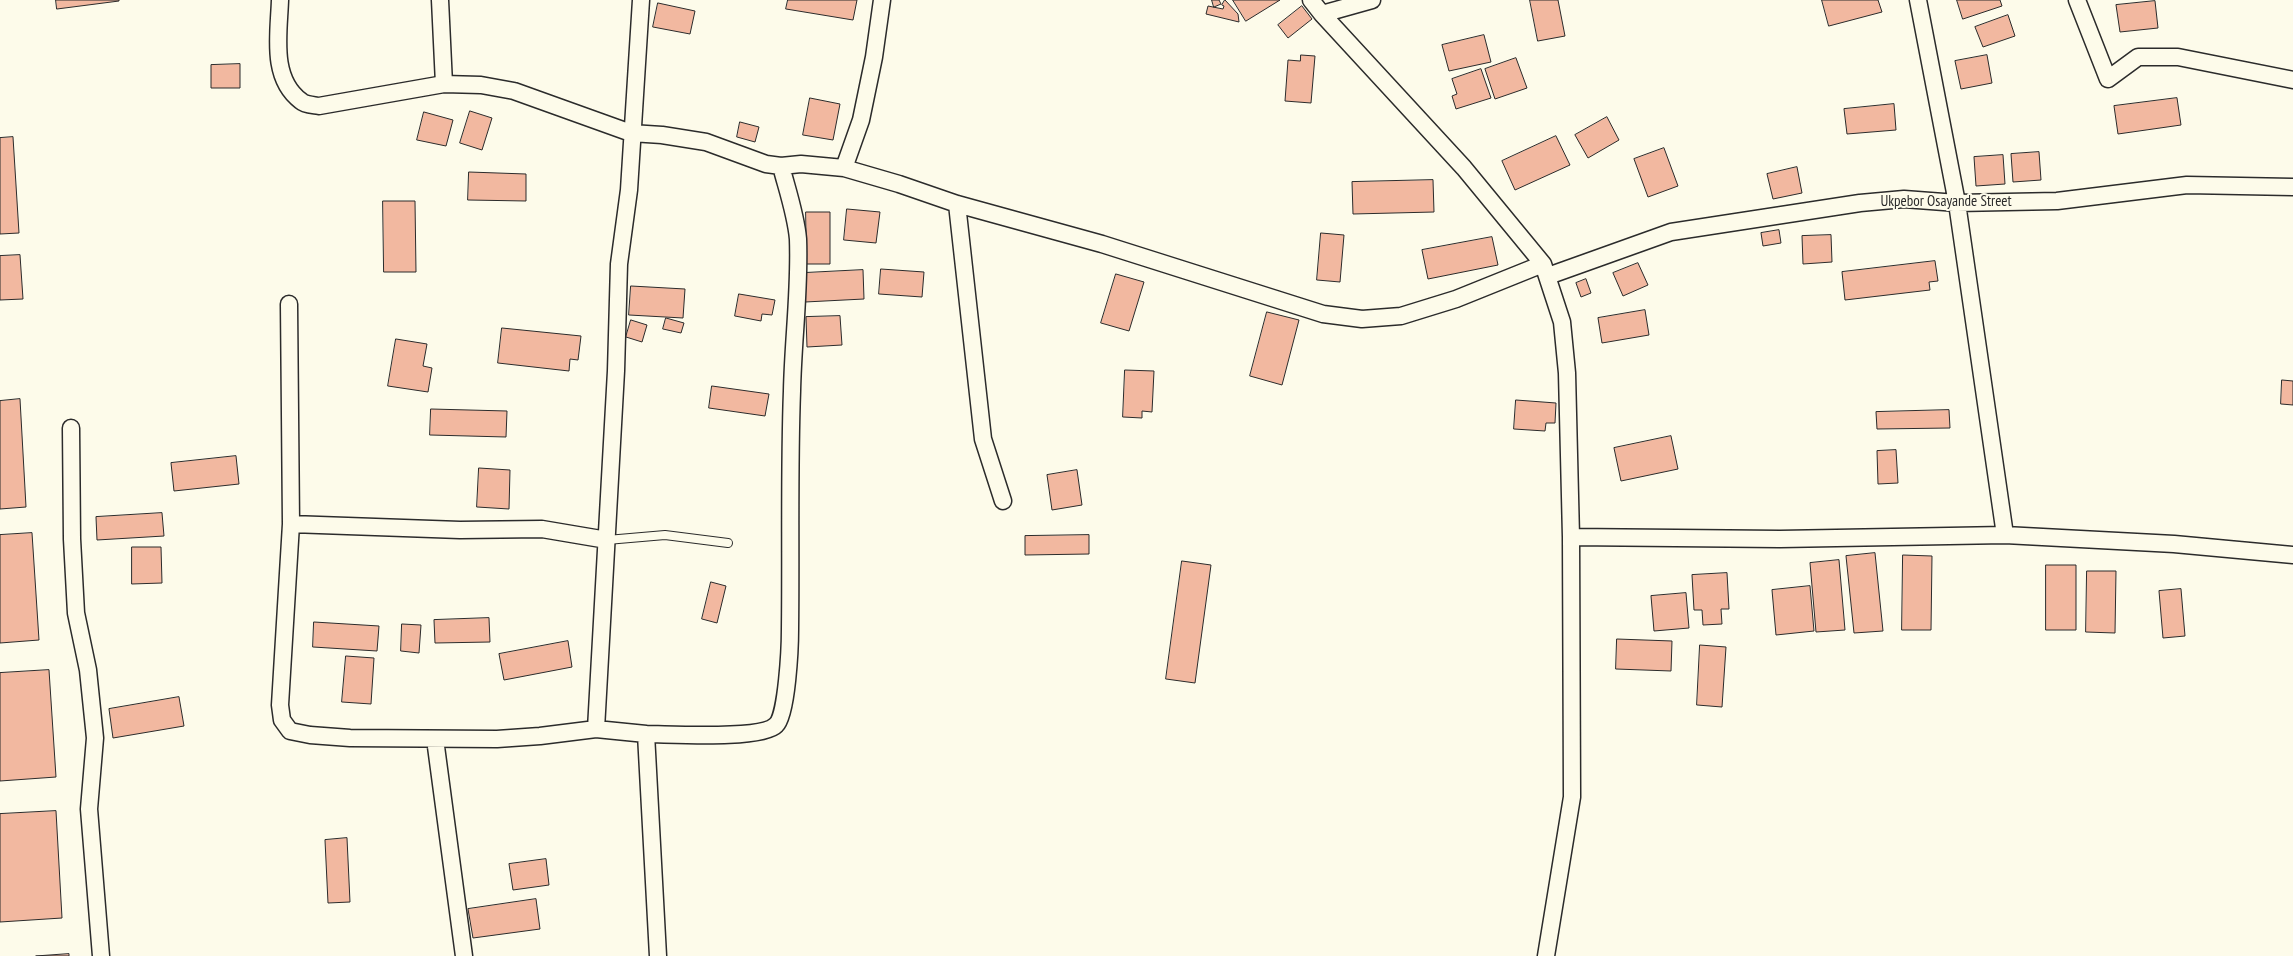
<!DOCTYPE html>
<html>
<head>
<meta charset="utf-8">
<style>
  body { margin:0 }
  canvas { display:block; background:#fdfbea }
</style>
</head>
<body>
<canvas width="2293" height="956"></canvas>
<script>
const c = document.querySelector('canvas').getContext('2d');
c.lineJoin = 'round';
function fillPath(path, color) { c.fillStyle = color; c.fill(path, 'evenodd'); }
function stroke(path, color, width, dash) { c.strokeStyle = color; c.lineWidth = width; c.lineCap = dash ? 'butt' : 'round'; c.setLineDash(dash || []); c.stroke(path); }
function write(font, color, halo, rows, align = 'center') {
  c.font = font + ' "PT Sans Narrow",sans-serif'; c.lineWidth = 4; c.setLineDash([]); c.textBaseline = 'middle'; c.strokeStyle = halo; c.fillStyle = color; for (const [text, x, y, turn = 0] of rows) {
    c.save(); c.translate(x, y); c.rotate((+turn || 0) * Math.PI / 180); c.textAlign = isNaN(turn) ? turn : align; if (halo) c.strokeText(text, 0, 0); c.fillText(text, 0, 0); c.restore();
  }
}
const building = new Path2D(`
  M56,0h63v1l-62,8z
  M788,0h69l-4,20 -67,-11z
  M1212,0h7l2,4 -7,3z
  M1225,0l13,14 1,8 -33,-8 2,-8 15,3 1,-3 -2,-1z
  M1233,0h47l-34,21z
  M1530,0h28l7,36 -27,5z
  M1822,0h56l4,12 -53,14z
  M1957,0h43l2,6 -39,13z
  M2155,1l3,27 -38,4 -4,-27z
  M658,3l37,8 -5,23 -37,-7z
  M1302,6l10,13 -24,19 -10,-13z
  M2008,15l7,21 -32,11 -8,-20z
  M1484,35l7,27 -42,9 -7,-26z
  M1301,55l14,1 -4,47 -26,-2 3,-41 12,1z
  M1987,55l5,28 -31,6 -6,-28z
  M1516,58l11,30 -32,11 -10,-30z
  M240,64v24h-29v-23z
  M1481,69l10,29 -35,11 -4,-13 5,-2 -5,-15z
  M810,98l30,6 -7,36 -30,-5z
  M2177,98l4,27 -63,9 -4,-28z
  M1894,104l2,26 -49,4 -3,-25z
  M470,111l22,7 -10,32 -22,-7z
  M424,112l29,8 -7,26 -29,-6z
  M1607,117l12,23 -31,18 -13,-23z
  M740,122l19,5 -4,15 -18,-5z
  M1556,136l14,29 -55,25 -13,-29z
  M13,137l6,96 -19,1v-96z
  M1664,148l14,38 -30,11 -14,-38z
  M2039,152l2,28 -28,2 -2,-28z
  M2003,155l2,29 -29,2 -2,-29z
  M1797,167l5,26 -29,6 -6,-25z
  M469,172l57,2v27l-58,-1z
  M1433,180l1,32 -81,2 -1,-32z
  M383,201h32l1,71h-32z
  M847,209l33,3 -4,31 -32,-3z
  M806,212h24v52h-23z
  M1779,230l2,13 -18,3 -2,-13z
  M1321,233l23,2 -4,47 -23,-2z
  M1831,235l1,27 -29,2 -1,-28z
  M1492,237l6,28 -70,14 -6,-29z
  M20,255l3,44 -23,1v-44z
  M1935,261l3,20 -9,1 1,8 -85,10 -3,-28z
  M1638,263l10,22 -25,11 -10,-23z
  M881,269l43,3 -2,25 -43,-3z
  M863,270l1,29 -59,3 -1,-29z
  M1116,274l28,8 -15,49 -28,-8z
  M1586,279l5,14 -10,4 -5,-14z
  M631,286l54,3 -2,29 -54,-3z
  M739,294l36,6 -3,15 -10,-1 -1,7 -26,-5z
  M1645,310l4,25 -47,8 -4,-25z
  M1267,312l32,8 -17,65 -32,-9z
  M840,316l2,29 -35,2 -1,-30z
  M666,318l18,5 -3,10 -18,-4z
  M631,320l16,5 -5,17 -16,-5z
  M502,328l79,8 -3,24 -8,-1 -1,12 -71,-8z
  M396,339l31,5 -4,22 9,2 -4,24 -40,-6z
  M1125,370l29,1 -2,41 -10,-1v7l-19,-1z
  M2282,380l11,1v24l-12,-1z
  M712,386l57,8 -4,22 -56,-8z
  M20,399l6,108 -26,2v-108z
  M1516,400l40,3 -1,20h-9l-1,8 -31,-2z
  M431,409l76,2 -1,26 -76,-2z
  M1949,410l1,18 -73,1 -1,-17z
  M1671,436l7,33 -57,12 -7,-33z
  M1896,450l2,33 -20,1 -1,-33z
  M236,456l3,28 -65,7 -3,-28z
  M479,468l31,2 -1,39 -32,-2z
  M1077,470l5,35 -30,5 -5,-35z
  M162,513l2,23 -67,4 -1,-23z
  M32,533l7,107 -39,3v-108z
  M1089,535v19l-64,1v-19z
  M132,547h29l1,36 -30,1z
  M1875,553l8,78 -29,2 -8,-77z
  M1903,555l29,1 -1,74h-29z
  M1839,560l6,70 -29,2 -6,-69z
  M1182,561l29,4 -16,118 -29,-4z
  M2046,565h30v65h-30z
  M2087,571h29l-1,62 -29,-1z
  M1727,573l2,36h-8l1,15 -19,1 -1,-15h-8l-2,-35z
  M711,582l15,4 -9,37 -15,-4z
  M1810,586l4,45 -38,4 -4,-45z
  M2181,589l4,47 -22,2 -4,-47z
  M1686,593l3,35 -35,3 -3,-35z
  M489,618l1,24 -55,1 -1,-23z
  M314,622l65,4 -2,25 -64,-4z
  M402,624l19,1 -2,28 -18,-2z
  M1617,639l55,2 -1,30 -55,-2z
  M568,641l4,26 -68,13 -5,-26z
  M1700,645l26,2 -4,60 -25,-2z
  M346,656l28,2 -3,46 -29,-2z
  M49,670l7,107 -56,4v-108z
  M179,697l5,29 -71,12 -4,-29z
  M56,811l6,107 -62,4v-108z
  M347,838l3,64 -22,1 -3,-63z
  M546,859l3,26 -36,5 -4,-26z
  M536,899l4,30 -67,9 -5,-29z
  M69,954v2h-33z`);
fillPath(building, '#f2b8a0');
stroke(building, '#2b2b2b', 1);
const service = new Path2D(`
  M607,540l58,-5 63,8`);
const minor = new Path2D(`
  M280,0c-1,33 -10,78 21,101 4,4 13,4 18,5l125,-22 37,1 33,6 117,42 31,2 44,7 60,22 15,2 20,-2 43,4 55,16 58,20 145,40 221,70 39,5 39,-3 55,-17 87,-35
  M440,0l4,84
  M1311,0l11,14
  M1372,0l-50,14 142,154 79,96 19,58 5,51 4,164
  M1918,0l39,203 48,332
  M2077,0l31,79 30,-22h40l115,23
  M844,168l17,-48 13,-63 8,-57
  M957,204l26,235 20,62
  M1548,276l123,-44 189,-29 44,-4 53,4 100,-2 130,-16 106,2
  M289,304l2,220 -11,181 2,15 8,11 20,4 40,3 147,1 43,-3 56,-7 20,-358 3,-107 10,-74 12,-190
  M71,428l1,111 4,74 12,57 7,68 -6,71 12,147
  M291,524l169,6 82,-1 65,11
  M596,729l50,5 12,222
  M646,734c24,0 116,6 130,-9 11,-10 14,-78 14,-96 1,-79 -1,-159 2,-238 1,-51 8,-101 6,-152 -2,-24 -11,-50 -17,-73
  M435,739l29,217
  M1546,956l26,-159 -1,-260 209,2 225,-4 169,9 119,11`);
stroke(service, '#2b2b2b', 10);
stroke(minor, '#2b2b2b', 19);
stroke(service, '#fdfbea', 8);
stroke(minor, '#fdfbea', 16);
write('15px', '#2b2b2b', '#fdfbea', [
  ["Ukpebor Osayande Street",1946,202]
]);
</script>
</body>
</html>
